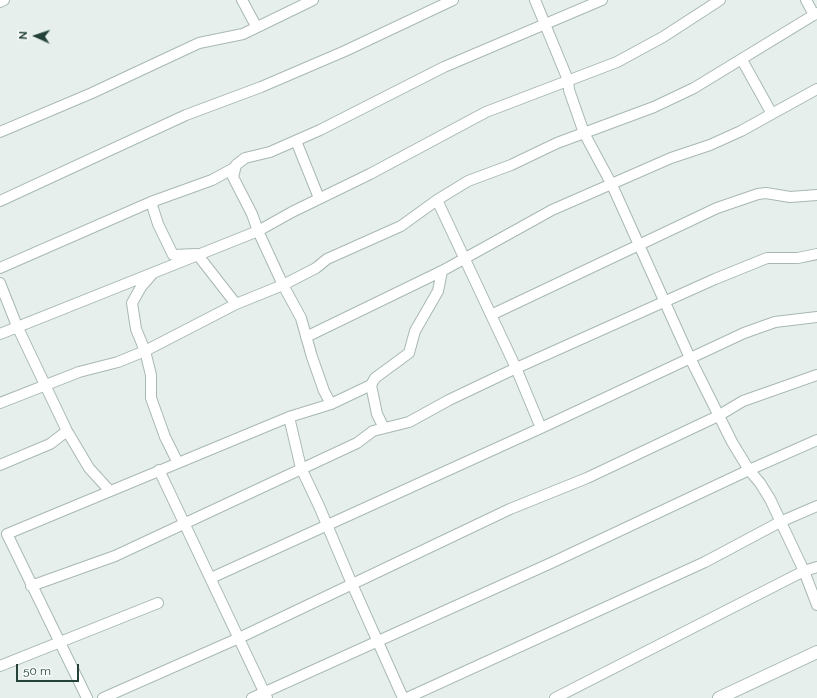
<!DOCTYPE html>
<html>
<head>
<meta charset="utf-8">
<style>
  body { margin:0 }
  #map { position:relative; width:817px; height:698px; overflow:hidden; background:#e6efeb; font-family:Raleway,sans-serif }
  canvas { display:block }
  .north { position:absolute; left:16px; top:16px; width:40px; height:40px; -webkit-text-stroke:3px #f7fbf9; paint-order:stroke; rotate:273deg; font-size:11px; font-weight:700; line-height:16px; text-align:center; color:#24423a }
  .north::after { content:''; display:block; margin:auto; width:14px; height:18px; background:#24423a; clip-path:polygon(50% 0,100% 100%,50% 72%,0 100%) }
  .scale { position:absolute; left:16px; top:664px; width:63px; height:18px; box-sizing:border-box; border:2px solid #24423a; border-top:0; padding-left:5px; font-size:12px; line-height:14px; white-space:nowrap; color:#24423a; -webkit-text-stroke:3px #f7fbf9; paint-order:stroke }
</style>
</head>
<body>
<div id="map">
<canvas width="817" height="698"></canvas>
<div class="north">N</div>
<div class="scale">50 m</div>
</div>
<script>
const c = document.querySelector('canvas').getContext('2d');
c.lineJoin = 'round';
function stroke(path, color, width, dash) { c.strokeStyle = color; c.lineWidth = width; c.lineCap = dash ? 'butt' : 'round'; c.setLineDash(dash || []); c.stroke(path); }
const minor = new Path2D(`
  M242,0l14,26
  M535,0l33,80 1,10 15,43 28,52 78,173 42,84 17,28 11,13 10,16 34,72 -249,127
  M806,0l8,15
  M0,2l4,-2
  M742,60l30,54
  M0,132l92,-39 107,-50 44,-9 70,-34
  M296,141l23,57
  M0,201l186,-86 75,-28 84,-36 108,-51
  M151,202l7,22 15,31 24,-1 39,50
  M0,268l151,-66 61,-22 22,-12
  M153,273l-12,14 -9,16 4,26 9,22 6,24v23l14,39 13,26
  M0,283l17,43 50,105 22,37 20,22
  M491,315l226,-107 41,-14 8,-1 24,4 27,-2
  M0,334l258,-103 34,-19 78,-38 116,-62 131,-50 46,-25 57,-37
  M306,337l136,-66 110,-61 119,-52 39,-13 31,-14 76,-42
  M0,403l79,-31 39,-10 27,-11 91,-47 47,-19 33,-17 11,-9 74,-33 36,-26
  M331,404l40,-19
  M289,417l12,51 18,38 33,78 51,114
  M384,428l-7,-14 -6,-29 4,-7 34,-25 6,-22 23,-40 4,-20
  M541,428l-25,-60 -79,-168 31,-19 43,-16 46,-22 97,-36 40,-19 123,-75
  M0,465l50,-21 17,-13
  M159,470l108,228
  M817,567l-13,4 13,34
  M211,578l330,-150 203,-95 31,-11 42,-5
  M31,586l84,-30 242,-113 16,-12 36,-9 40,-22 63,-30 203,-91 52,-21h31l19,-4
  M0,666l158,-63
  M87,698l-80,-164 282,-117 42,-13 -7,-13 -12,-34 -11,-39 -18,-33 -25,-54 -6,-17 -19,-37 3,-12 9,-7 25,-6 50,-22 124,-63 158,-67
  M103,698l136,-60 271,-129 77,-31 131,-62 25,-15 74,-26
  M252,698l299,-135 198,-93 68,-30
  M407,698l298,-136 75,-40 37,-16`);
const tertiary = new Path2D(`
  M719,698l98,-46`);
stroke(minor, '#a8b8b2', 12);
stroke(tertiary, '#a8b8b2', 14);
stroke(minor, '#fff', 10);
stroke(tertiary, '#fff', 12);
</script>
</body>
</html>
